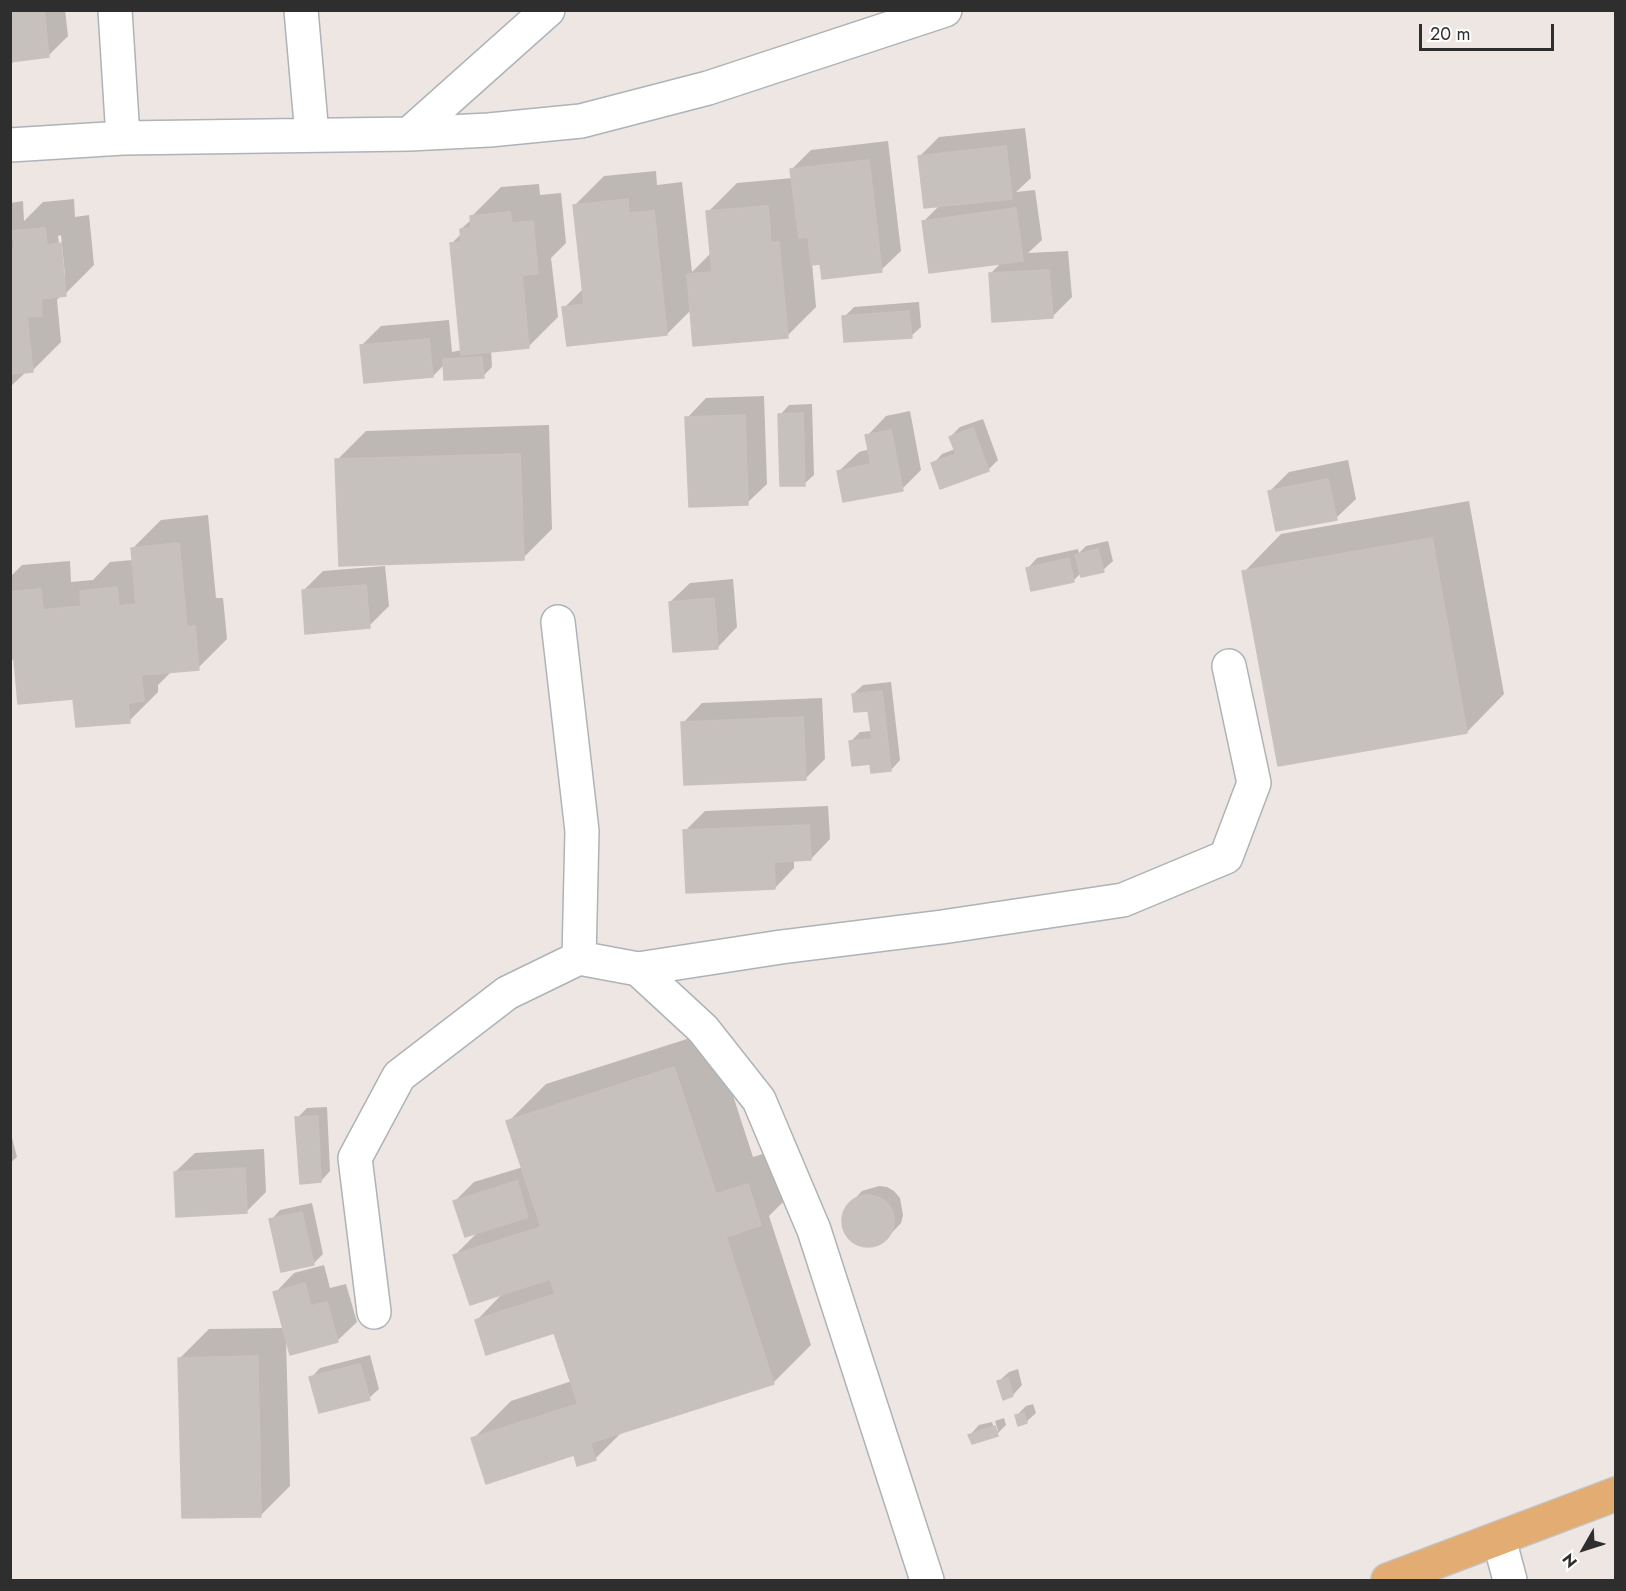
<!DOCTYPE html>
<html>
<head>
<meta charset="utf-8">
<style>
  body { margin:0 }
  #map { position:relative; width:1626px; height:1591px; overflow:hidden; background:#ede6e2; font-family:Jost,sans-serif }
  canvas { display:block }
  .frame { position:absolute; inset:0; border:12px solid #2e2e2e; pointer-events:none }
  .north { position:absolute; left:1554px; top:1519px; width:60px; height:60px; -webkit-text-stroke:4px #fff; paint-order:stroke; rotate:231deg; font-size:16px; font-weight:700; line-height:24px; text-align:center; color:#2e2e2e }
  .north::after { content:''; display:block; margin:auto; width:21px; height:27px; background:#2e2e2e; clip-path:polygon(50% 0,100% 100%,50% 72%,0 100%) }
  .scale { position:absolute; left:1419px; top:24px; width:135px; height:27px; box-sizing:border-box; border:3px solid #2e2e2e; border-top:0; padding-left:8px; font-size:18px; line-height:21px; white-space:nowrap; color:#2e2e2e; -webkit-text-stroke:4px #fff; paint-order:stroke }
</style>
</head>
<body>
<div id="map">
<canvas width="1626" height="1591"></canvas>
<div class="frame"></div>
<div class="north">N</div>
<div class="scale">20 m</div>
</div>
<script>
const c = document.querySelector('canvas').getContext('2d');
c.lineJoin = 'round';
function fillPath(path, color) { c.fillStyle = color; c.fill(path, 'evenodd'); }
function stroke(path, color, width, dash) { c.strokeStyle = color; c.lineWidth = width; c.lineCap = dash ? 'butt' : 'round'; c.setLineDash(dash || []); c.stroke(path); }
fillPath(new Path2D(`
  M10,10h55l3,26 -19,19z
  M1025,128l6,50 -15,14 19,-2 7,50 -14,13 40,-2 4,46 -20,20 -62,-43 12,-12 -79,-40 17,-17 -21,-48 20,-20z
  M888,141l13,110 -20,19 -69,-7 4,44 -29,29 -95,-27 -25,25 -103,-26 20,-20 -9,-83 29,-29 52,-5 1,14 25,-3 10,90 20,-20 -4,-40 29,-29 56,-5 -1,-9 19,-19z
  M539,184l1,11 21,-2 5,50 -15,15 7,59 -29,29 -38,4 1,17 -9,9 -38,-12 -12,12 -71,-31 19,-19 68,-6 3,32 10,-2 -10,-107 10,-10 -1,-4 11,-10v-3l29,-29z
  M74,199l1,18 14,-2 5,50 -29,29 -4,1 -4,5 4,42 -29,29h-5l-17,16v-184l13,-2 1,20 19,-19zM61,235l4,41 -2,3 -5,-43z
  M919,302l2,25 -10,9 -67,-19 10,-10z
  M764,396l3,88 -20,19 -60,-85 19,-20z
  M812,404l2,71 -10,9 -24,-69 9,-10z
  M910,411l11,59 -19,19 -63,-18 20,-19 11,-3 -3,-13 19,-20z
  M983,419l15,41 -10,10 -55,-6 9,-10 13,-5 -5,-12 10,-10z
  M549,425l3,104 -29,29 -186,-98 29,-29z
  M1348,460l8,39 -20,19 -67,-26 20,-20z
  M1469,501l35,193 -37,38 -223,-160 37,-38z
  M208,515l8,83h7l4,41 -29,29 -26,3 -14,14v7l-29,29 -54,-24 -60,-40 -5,1v-81l12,-12 48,-4 1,21 22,-2 17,-18 23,-2 -1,-11 29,-29z
  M1108,541l5,20 -10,9 -22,3 -8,8 -45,-13 9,-10 41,-9 1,4 7,-7z
  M385,566l4,40 -20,20 -66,-35 20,-20z
  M733,579l4,48 -19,20 -48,-45 20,-19z
  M891,682l9,78 -9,10 -20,-7 -21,-21 10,-10 12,-1 -3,-22 -16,-15 10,-9z
  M822,698l3,61 -19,19 -123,-55 19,-20z
  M828,806l2,33 -19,20 -17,1v8l-19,20 -90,-57 20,-20z
  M712,1031l41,126 32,-10 13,40 -29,29 42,129 -38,38 -150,48 -28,28 -20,-6 -102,-14 38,-38 61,-20 -17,-50 -78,-11 27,-28 -49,-37 24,-24 -25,-29 20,-20 49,-15 -15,-45 38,-38z
  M327,1107l3,64 -9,10 -24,-63 10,-10z
  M10,1130l7,27 -7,6z
  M264,1149l2,43 -20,20 -71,-40 20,-19z
  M879,1186l8,1 7,4 6,7 3,17 -2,8 -16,17 -14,6h-7l-14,-7 -5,-7 -2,-17 3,-7 16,-17z
  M312,1203l11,51 -9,9 -32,7 -11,-50 9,-10z
  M324,1265l6,23 16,-4 11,38 -20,19 -51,-1 4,146 -29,29 -81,-157 29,-29 75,-1 -9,-35 19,-20z
  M370,1355l9,34 -10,9 -58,-20 9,-10z
  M1018,1369l4,16 -9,10 -14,-14 10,-9z
  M1033,1404l3,9 -10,9 -10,-6 10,-10z
  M1004,1418l2,7 -9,9 -27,1 9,-10 13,-3 3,9h3l-3,-10z`), '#0003');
const building = new Path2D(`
  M10,10h34l5,47 -39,5z
  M1006,146l6,53 -88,9 -6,-52z
  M869,160l13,112 -60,7 -2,-15 -9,1 -3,-28 -9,1 -9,-69z
  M628,199l1,14 25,-2 13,124 -100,11 -5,-39 22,-3 -11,-99z
  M768,206l3,37 8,-1 9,96 -95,8 -6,-72 25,-2 -6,-61z
  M1016,208l7,53 -94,12 -7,-52z
  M510,212l2,11 21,-2 5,53 -16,1 7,73 -68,7 -11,-112 11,-1 -1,-13 11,-1 -1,-12z
  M45,228l2,17 14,-2 5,53 -25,3 1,17 -15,1 6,55 -23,2v-126h5l-3,-17z
  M1049,270l4,48 -61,4 -3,-49z
  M909,311l3,27 -68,4 -2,-26z
  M429,339l4,38 -69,6 -4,-38z
  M482,357l2,21 -40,2 -1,-21z
  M803,413l2,73h-25l-2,-72z
  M745,415l3,90 -59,2 -4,-90z
  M973,428l16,43 -49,18 -9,-26 25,-9 -7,-17z
  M891,430l12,61 -60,11 -6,-31 34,-7 -6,-29z
  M520,454l4,106 -185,6 -4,-107z
  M1328,479l9,41 -61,11 -8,-40z
  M1432,538l35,195 -189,33 -36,-195z
  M179,543l8,84 8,-1 4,44 -58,5 3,26 -16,2 2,20 -54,4 -3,-28 -55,5 -4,-45h-4v-67l31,-3 2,21 38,-4 -1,-15 37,-4 2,19 17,-2 -5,-56z
  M1098,549l6,23 -23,5 -6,-22z
  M1069,558l5,24 -43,9 -5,-23z
  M366,585l4,43 -65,6 -3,-44z
  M714,598l4,51 -45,3 -4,-50z
  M882,691l9,80 -20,2 -1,-9 -18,2 -3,-25 23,-2 -4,-28 -14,1 -2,-18z
  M803,717l3,63 -122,5 -3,-63z
  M809,825l2,35 -37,2 1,27 -89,4 -3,-63z
  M674,1067l42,127 32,-10 13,41 -35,12 48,147 -184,59 6,17 -19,6 -3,-11 -88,29 -15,-46 107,-34 -24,-71 -68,22 -11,-35 80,-26 -5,-15 -80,26 -17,-50 88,-28 -35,-106z
  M318,1116l3,66 -21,2 -5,-67z
  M245,1168l2,45 -71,4 -2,-45z
  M517,1181l11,36 -63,20 -12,-36z
  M842 1221a26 26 0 1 1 52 0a26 26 0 1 1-52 0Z
  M302,1212l12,53 -33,7 -12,-53z
  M305,1283l6,23 16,-4 11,40 -48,13 -17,-63z
  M258,1356l3,161 -79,1 -4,-160z
  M360,1364l10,36 -51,13 -10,-36z
  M1008,1378l5,18 -10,4 -6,-19z
  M1024,1413l3,10 -9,3 -3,-11z
  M995,1426l3,10 -26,8 -4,-9z`);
fillPath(building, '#c6c1bd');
stroke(building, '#c9c1bb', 1.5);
const minor = new Path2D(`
  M115,10l8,128
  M301,10l11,125
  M409,134l139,-124
  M10,145l113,-7 286,-4 80,-4 92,-9 127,-33 237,-78
  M558,622l24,209 -3,127
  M638,969l143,-22 161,-20 181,-27 103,-43 28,-74 -25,-117
  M374,1312l-19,-154 44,-82 108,-83 72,-35 59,11 65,60 56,71 55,130 113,350
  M1499,1539l11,41`);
const major = new Path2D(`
  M1388,1580l228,-86`);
stroke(minor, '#aeb3b8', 36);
stroke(major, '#c4c4c4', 36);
stroke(minor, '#fff', 33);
stroke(major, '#e2ac72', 33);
</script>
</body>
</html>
